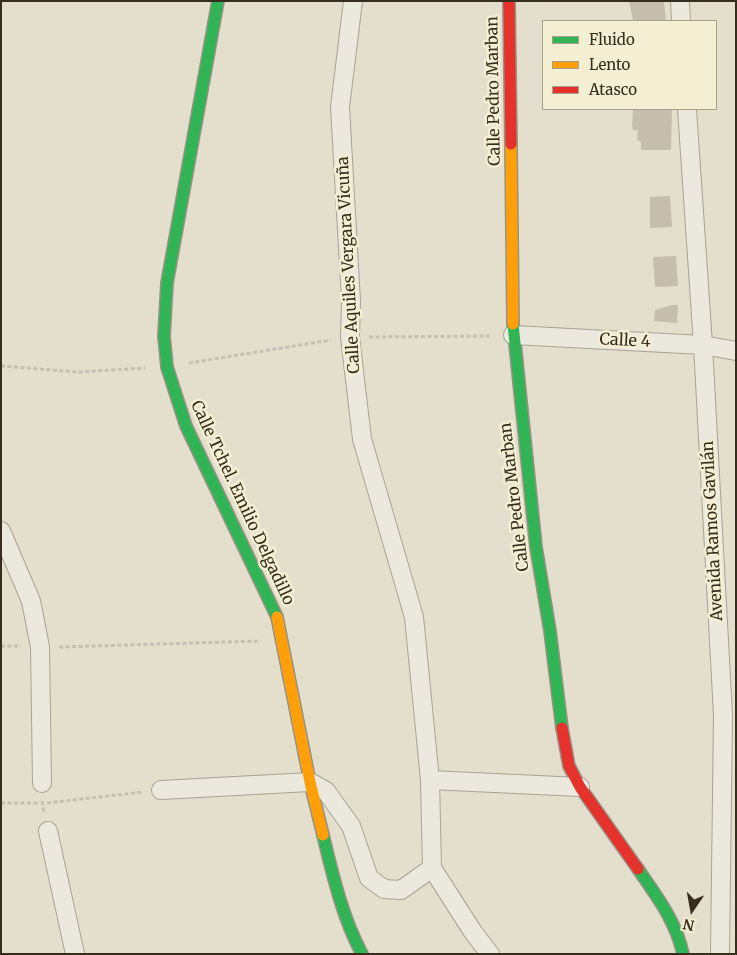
<!DOCTYPE html>
<html>
<head>
<meta charset="utf-8">
<style>
  body { margin:0 }
  #map { position:relative; width:737px; height:955px; overflow:hidden; background:#e3dfcc; font-family:Merriweather,serif }
  canvas { display:block }
  .frame { position:absolute; inset:0; border:2px solid #362d1e; pointer-events:none }
  .legend { position:absolute; left:542px; top:20px; width:175px; height:90px; box-sizing:border-box; background:#f4efd2; border:1px solid #a8a18a; margin:0; padding:6px 9px; list-style:none; font-size:15px; color:#362d1e }
  .legend li { display:flex; align-items:center; gap:10px; height:25px }
  .legend b { width:25px; border:1px solid #a8a18a }
  .north { position:absolute; left:667px; top:885px; width:50px; height:50px; -webkit-text-stroke:4px #f4efd2; paint-order:stroke; rotate:192deg; font-size:14px; font-weight:700; line-height:20px; text-align:center; color:#362d1e }
  .north::after { content:''; display:block; margin:auto; width:18px; height:22px; background:#362d1e; clip-path:polygon(50% 0,100% 100%,50% 72%,0 100%) }
</style>
</head>
<body>
<div id="map">
<canvas width="737" height="955"></canvas>
<div class="frame"></div>
<ul class="legend">
<li><b style="height:6px;background:#30b455"></b>Fluido</li>
<li><b style="height:6px;background:#ff9f0a"></b>Lento</li>
<li><b style="height:6px;background:#e5322d"></b>Atasco</li>
</ul>
<div class="north">N</div>
</div>
<script>
const c = document.querySelector('canvas').getContext('2d');
c.lineJoin = 'round';
function fillPath(path, color) { c.fillStyle = color; c.fill(path, 'evenodd'); }
function stroke(path, color, width, dash) { c.strokeStyle = color; c.lineWidth = width; c.lineCap = dash ? 'butt' : 'round'; c.setLineDash(dash || []); c.stroke(path); }
function write(font, color, halo, rows, align = 'center') {
  c.font = font + ' Merriweather,serif'; c.lineWidth = 5; c.setLineDash([]); c.textBaseline = 'middle'; c.strokeStyle = halo; c.fillStyle = color; for (const [text, x, y, turn = 0] of rows) {
    c.save(); c.translate(x, y); c.rotate((+turn || 0) * Math.PI / 180); c.textAlign = isNaN(turn) ? turn : align; if (halo) c.strokeText(text, 0, 0); c.fillText(text, 0, 0); c.restore();
  }
}
fillPath(new Path2D(`
  M629,1h35l2,20h-33z
  M633,109h39l-1,41h-30v-8l-4,-2 1,-10h-5l-1,-4z
  M670,196l2,31 -22,1v-31z
  M676,256l2,30 -23,1 -2,-30z
  M672,305h6l-1,18 -23,-2 1,-11z`), '#c6bead');
const street = new Path2D(`
  M353,1l-13,106 11,194 -1,36 12,102 52,178 16,163 2,88 41,64 17,22
  M680,1l1,20
  M687,109l16,236 20,370 -3,239
  M513,335l190,10 33,6
  M1,531l30,70 9,46 2,136
  M430,780l150,7
  M161,790l149,-8 16,9 25,35 18,52 15,11 17,1 31,-22
  M48,831l27,123`);
const fast = new Path2D(`
  M218,1l-51,282 -3,53 3,31 19,59 91,191
  M513,324l23,223 14,84 12,97
  M323,835c10,41 19,81 39,119
  M638,869c19,28 38,52 45,85`);
const slow = new Path2D(`
  M511,144l2,180
  M277,617l33,165 13,53`);
const jam = new Path2D(`
  M509,1l2,143
  M562,728l7,38 11,21 58,82`);
stroke(street, '#a8a395', 20);
stroke(fast, '#989385', 14);
stroke(slow, '#989385', 14);
stroke(jam, '#989385', 14);
stroke(new Path2D(`
  M369,337l121,-1
  M189,363l142,-23
  M1,366l76,6 68,-4
  M1,646h20
  M59,647l201,-6
  M42,801l2,13
  M1,803h37
  M47,803l96,-11`), '#c3c0b4', 3, [4, 2.5]);
stroke(street, '#ebe8dd', 18);
stroke(fast, '#30b455', 11);
stroke(slow, '#ff9f0a', 11);
stroke(jam, '#e5322d', 11);
write('16px', '#362d1e', '#f4efd2', [
  ["Calle Pedro Marban",494,91,-91],
  ["Calle Aquiles Vergara Vicuña",349,265,-93],
  ["Calle 4",625,341,3],
  ["Calle Pedro Marban",515,497,-97],
  ["Calle Tchel. Emilio Delgadillo",242,503,65],
  ["Avenida Ramos Gavilán",713,531,-93]
]);
</script>
</body>
</html>
